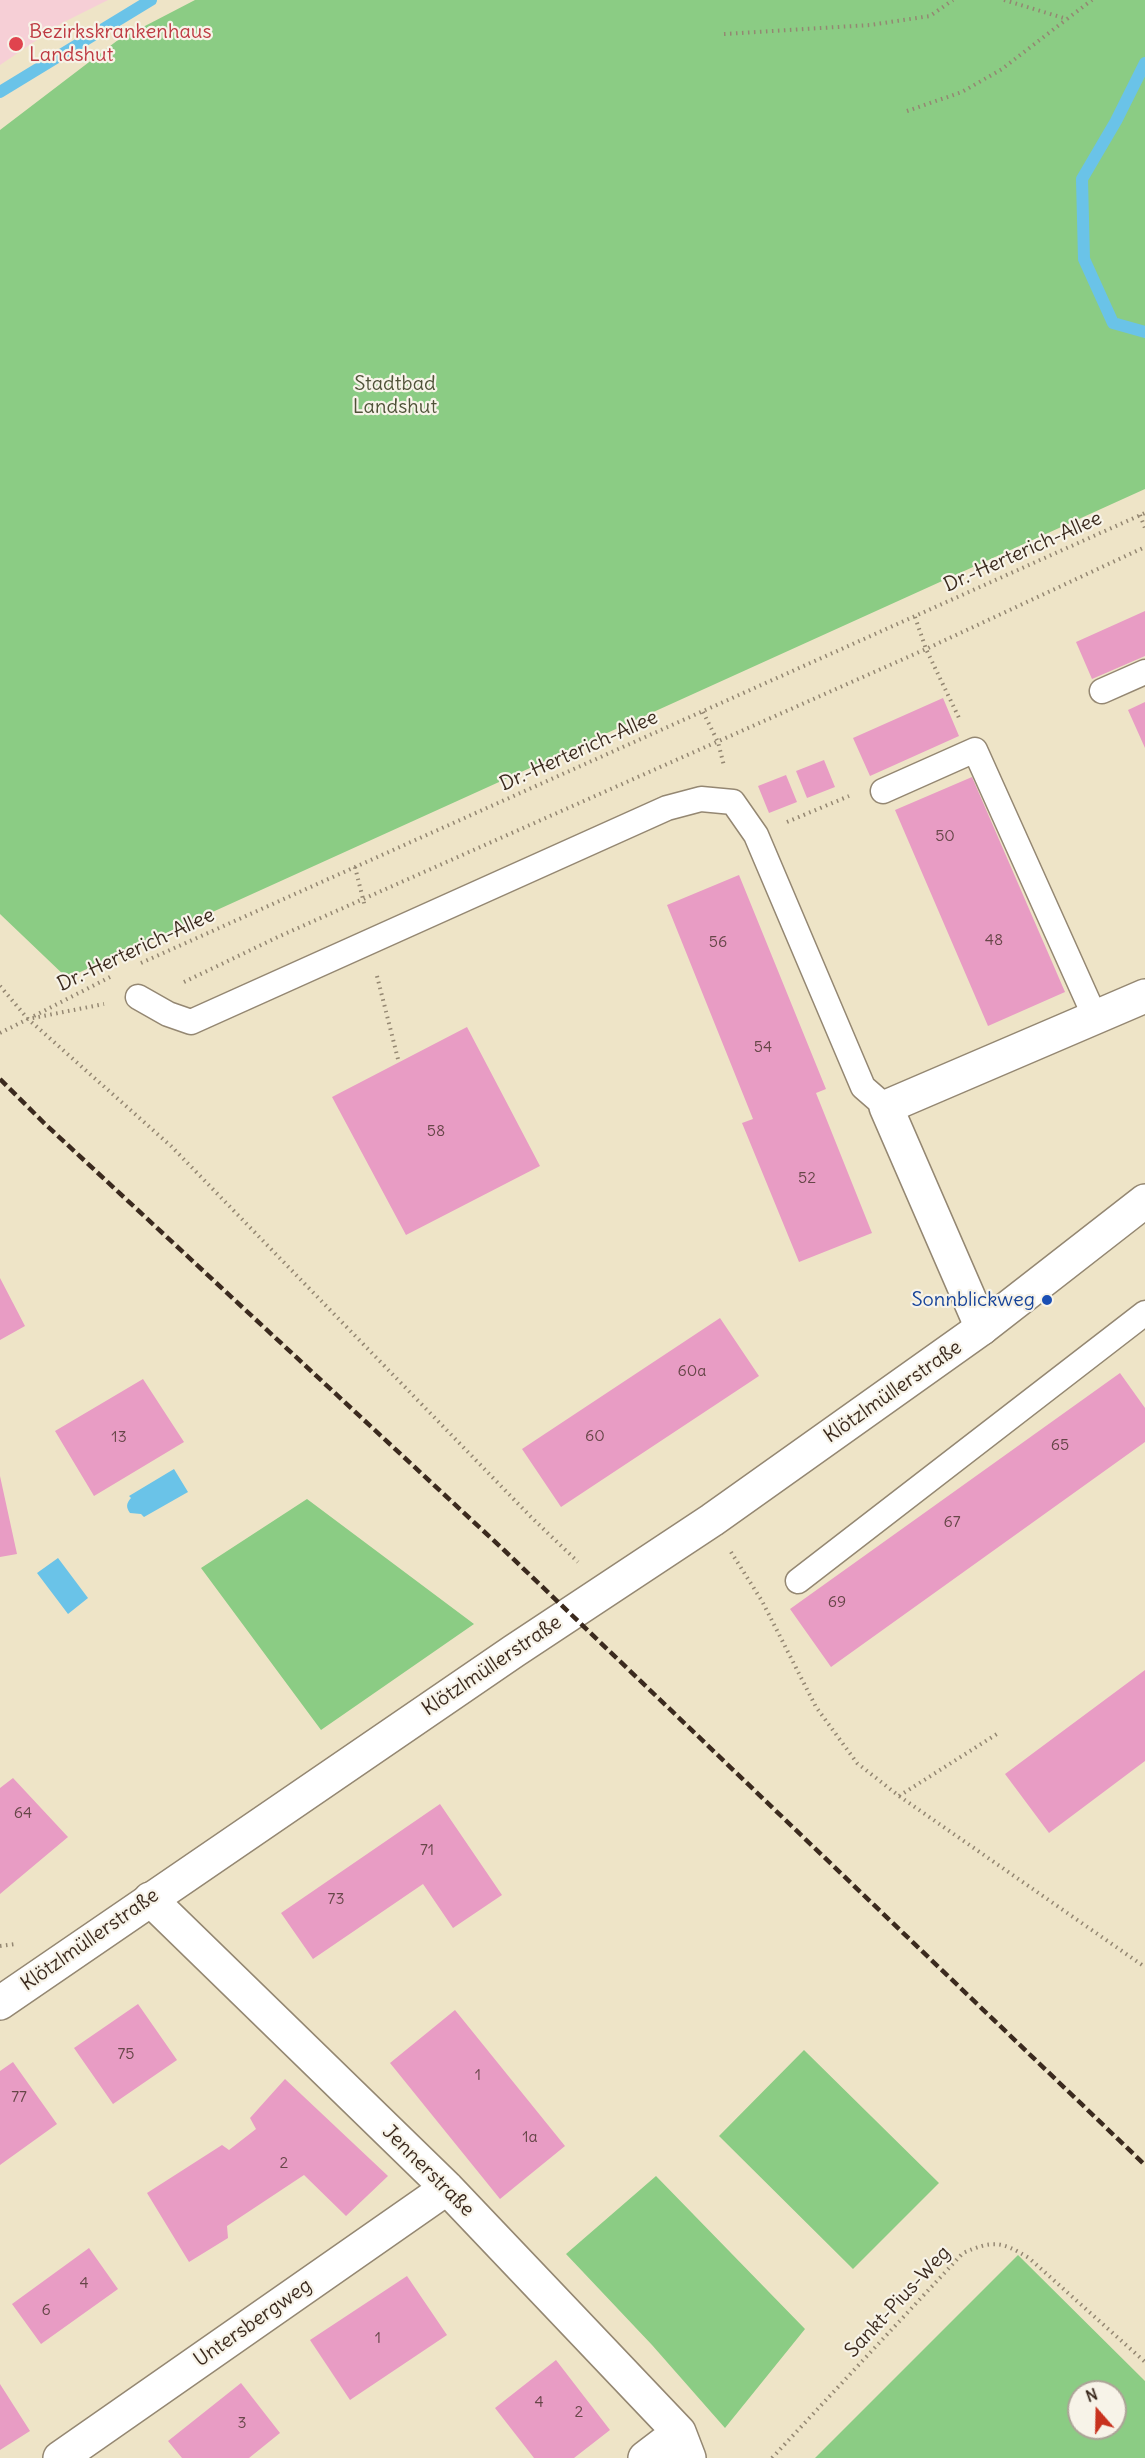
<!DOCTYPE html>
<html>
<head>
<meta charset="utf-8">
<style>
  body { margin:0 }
  #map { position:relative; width:1145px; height:2458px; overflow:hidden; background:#eee4c7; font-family:Delius,sans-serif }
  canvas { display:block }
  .north { position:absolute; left:1067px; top:2380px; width:60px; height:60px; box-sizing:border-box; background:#f7f3e8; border:2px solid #aca397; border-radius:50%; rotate:340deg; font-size:16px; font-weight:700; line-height:24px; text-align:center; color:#3b2a1e }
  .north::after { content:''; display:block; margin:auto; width:21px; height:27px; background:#c8321e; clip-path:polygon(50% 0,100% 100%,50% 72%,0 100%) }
</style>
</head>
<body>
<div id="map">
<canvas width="1145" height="2458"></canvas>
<div class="north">N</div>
</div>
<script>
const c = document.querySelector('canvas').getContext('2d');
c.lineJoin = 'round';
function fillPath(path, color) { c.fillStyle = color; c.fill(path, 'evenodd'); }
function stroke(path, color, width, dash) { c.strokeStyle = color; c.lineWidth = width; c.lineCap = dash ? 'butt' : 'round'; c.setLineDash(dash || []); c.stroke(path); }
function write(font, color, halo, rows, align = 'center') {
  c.font = font + ' Delius,sans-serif'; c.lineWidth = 4.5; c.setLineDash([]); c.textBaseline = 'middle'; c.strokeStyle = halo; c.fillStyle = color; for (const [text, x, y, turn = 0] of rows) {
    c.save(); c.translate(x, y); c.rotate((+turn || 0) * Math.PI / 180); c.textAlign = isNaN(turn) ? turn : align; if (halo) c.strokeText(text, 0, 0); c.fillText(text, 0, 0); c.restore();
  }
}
fillPath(new Path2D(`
  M0,0h108l-46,23 -62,42z`), '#f6cfd6');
fillPath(new Path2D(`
  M195,0h950v489l-1078,489 -67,-64v-784l118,-90z
  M307,1499l167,125 -153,106 -120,-162z
  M804,2050l135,133 -86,86 -134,-133z
  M656,2176l149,153 -80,99 -73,-83 -86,-91z
  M1018,2255l127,126v77h-330zM1079,2392h36v36h-36z`), '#8bcc84');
fillPath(new Path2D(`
  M174,1469l14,23 -44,25 -3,-3 -11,-1c-4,-6 -4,-9 1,-15l-2,-2z
  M58,1558l30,40 -20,16 -31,-41z`), '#6ac3e8');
stroke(new Path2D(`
  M1145,63l-29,58 -34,58 2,80 29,64 32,9
  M0,92l151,-92`), '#6ac3e8', 12);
fillPath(new Path2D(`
  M1145,611v45l-53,23 -16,-37z
  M943,698l16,38 -89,40 -17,-38z
  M1145,702v46l-17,-38z
  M824,760l11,27 -28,11 -11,-27z
  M786,775l11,27 -28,11 -11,-27z
  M972,777l93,215 -77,34 -93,-216z
  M739,875l87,214 -10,4 56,140 -73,29 -57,-139 11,-4 -86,-214z
  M467,1027l73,139 -134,69 -74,-138z
  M0,1278l25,48 -25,14z
  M720,1318l39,58 -198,131 -39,-58z
  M1120,1373l25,35v34l-314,225 -41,-58z
  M143,1379l41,63 -90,54 -39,-65z
  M0,1476l17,78 -17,3z
  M1145,1670v91l-96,72 -44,-59z
  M13,1778l55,59 -68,57v-106z
  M440,1804l62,91 -49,33 -30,-44 -110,75 -32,-46z
  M138,2004l39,56 -64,44 -39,-56z
  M455,2010l110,136 -65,53 -110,-136z
  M13,2062l44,62 -57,41v-94z
  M285,2079l103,97 -42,40 -42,-41 -77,51 1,12 -39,24 -42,-69 75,-48 7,5 27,-21 -6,-11z
  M89,2248l29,41 -77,55 -29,-40z
  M407,2276l40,59 -97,65 -40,-60z
  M556,2360l54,70 -36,28h-40l-39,-50z
  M241,2383l39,50 -31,25h-67l-14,-17z
  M0,2384l30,47 -30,19z`), '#e89cc4');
const lane = new Path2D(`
  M1102,691l43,-19
  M883,791l92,-41 120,267
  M138,997l30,17 23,8 476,-214 34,-9 32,3 23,33 107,252 23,20
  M798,1581l347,-268`);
const street = new Path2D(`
  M982,1328l-96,-221 259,-111
  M150,1899l297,289 232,244 10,26
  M60,2458l387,-270
  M645,2458l34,-26`);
const secondary = new Path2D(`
  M0,2003l514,-352 198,-131 270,-192 163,-127`);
stroke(lane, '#948772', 27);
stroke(street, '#948772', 36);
stroke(secondary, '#948772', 36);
stroke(new Path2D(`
  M1004,0l63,19 25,-19
  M724,34l146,-9 60,-9 23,-16
  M907,111l55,-19 40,-23 65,-50
  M1140,515l5,13
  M915,617l11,32 34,71
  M703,712l15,30 6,24
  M787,822l62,-26
  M355,867l10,40
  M141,963l1004,-450
  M377,976l22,87
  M184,982l96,-46 646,-287 219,-102
  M0,986l28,33 143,127 360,371 47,45
  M34,1016l76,-39
  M0,1033l28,-14 76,-15
  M731,1552l31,49 54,106 41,56 42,33 246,171
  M899,1796l101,-64
  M0,1946l15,-2
  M772,2458l191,-205c30,-13 38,-12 66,5l116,104`), '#948772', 4, [1.5, 4.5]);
stroke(lane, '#fff', 24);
stroke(street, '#fff', 33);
stroke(secondary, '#fff', 33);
stroke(new Path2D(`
  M0,1079l44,44 461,428 640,614`), '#3b2a1e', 4.5, [9, 4.5]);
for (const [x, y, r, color] of [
  [16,44,8,"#e0444e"],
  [1047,1300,6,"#1a4fb4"]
]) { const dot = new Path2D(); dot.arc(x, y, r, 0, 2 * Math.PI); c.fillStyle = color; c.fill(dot); stroke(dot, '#f7f3e8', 2); }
write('16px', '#664648', null, [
  ["50",945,836],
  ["48",994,940],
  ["56",718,942],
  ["54",763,1047],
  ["58",436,1131],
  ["52",807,1178],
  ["60a",692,1371],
  ["60",595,1436],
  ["13",119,1437],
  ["65",1060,1445],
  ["67",952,1522],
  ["69",837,1602],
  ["64",23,1813],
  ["71",427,1850],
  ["73",336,1899],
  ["75",126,2054],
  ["1",478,2075],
  ["77",19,2097],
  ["1a",530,2137],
  ["2",284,2163],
  ["4",84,2283],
  ["6",46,2310],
  ["1",378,2338],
  ["4",539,2402],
  ["2",579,2412],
  ["3",242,2423]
]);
write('20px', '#be3a42', '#f7f3e8', [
  ["Bezirkskrankenhaus",29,32],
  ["Landshut",29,55]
], 'left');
write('20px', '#4f5238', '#f7f3e8', [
  ["Stadtbad",395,384],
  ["Landshut",395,407]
]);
write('20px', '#3b2a1e', '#f7f3e8', [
  ["Dr.-Herterich-Allee",1023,552,-24],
  ["Dr.-Herterich-Allee",579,751,-24],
  ["Dr.-Herterich-Allee",136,950,-25],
  ["Klötzlmüllerstraße",893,1392,-35],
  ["Klötzlmüllerstraße",492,1666,-34],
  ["Klötzlmüllerstraße",90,1940,-35],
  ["Jennerstraße",428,2171,45],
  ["Sankt-Pius-Weg",898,2302,-47],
  ["Untersbergweg",253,2323,-35]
]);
write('20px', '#164399', '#f7f3e8', [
  ["Sonnblickweg",1035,1300]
], 'right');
</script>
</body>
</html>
